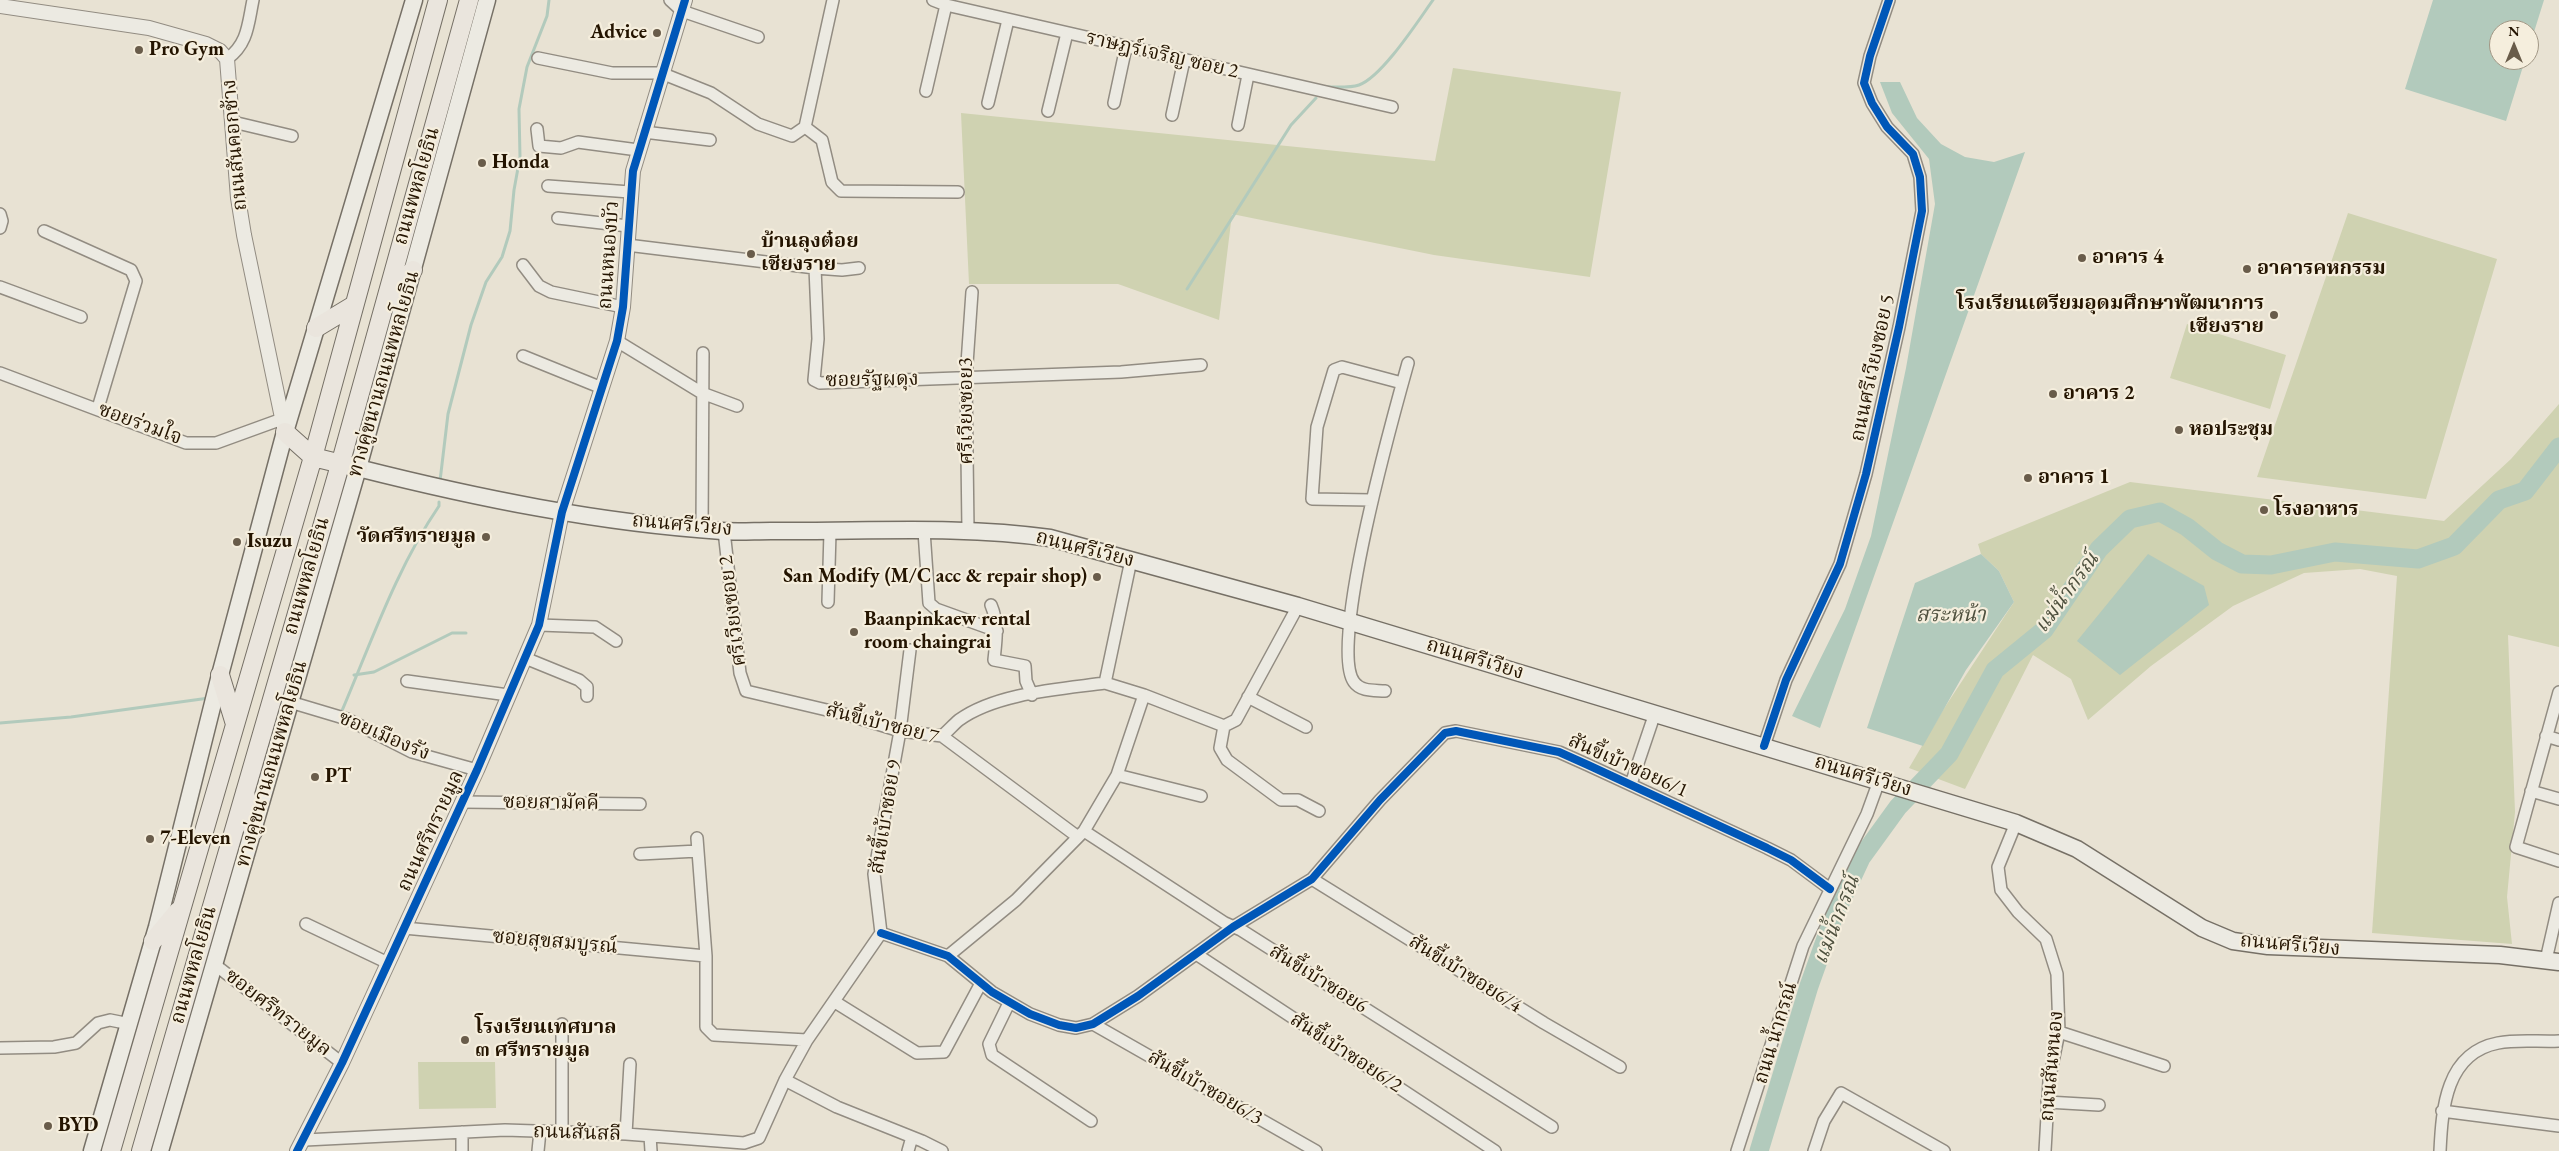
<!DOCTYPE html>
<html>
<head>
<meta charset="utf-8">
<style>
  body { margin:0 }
  #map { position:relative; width:2559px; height:1151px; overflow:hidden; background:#e8e2d3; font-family:"EB Garamond",serif }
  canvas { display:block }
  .north { position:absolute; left:2489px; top:20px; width:50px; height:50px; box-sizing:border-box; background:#f5eedd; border:1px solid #a19785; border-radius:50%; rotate:0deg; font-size:14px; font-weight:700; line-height:20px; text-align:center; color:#241400 }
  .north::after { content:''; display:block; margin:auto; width:18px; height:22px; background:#695c4a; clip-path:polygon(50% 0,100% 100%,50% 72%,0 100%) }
</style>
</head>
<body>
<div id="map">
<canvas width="2559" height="1151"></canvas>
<div class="north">N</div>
</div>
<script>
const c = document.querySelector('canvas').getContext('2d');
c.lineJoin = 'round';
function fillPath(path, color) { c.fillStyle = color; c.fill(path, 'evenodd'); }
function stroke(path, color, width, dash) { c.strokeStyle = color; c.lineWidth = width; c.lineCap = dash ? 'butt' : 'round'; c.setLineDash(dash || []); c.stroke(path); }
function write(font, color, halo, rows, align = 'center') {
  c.font = font + ' "EB Garamond","Noto Serif Thai",serif'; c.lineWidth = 4.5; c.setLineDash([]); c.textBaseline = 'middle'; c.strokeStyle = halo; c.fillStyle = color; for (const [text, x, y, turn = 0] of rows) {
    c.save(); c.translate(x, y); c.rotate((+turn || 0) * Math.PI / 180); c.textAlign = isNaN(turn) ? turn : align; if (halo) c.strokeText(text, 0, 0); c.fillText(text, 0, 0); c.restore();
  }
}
fillPath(new Path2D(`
  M1453,68l168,24 -31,185 -156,-22 -202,-41 -13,106 -101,-36h-149l-8,-171 474,48z
  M2348,213l149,46 -71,240 -169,-22z
  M2187,324l99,31 -16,54 -100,-31z
  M2559,404v243l-51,-12 7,177 -8,85 5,47 -140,-11 25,-357 -37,-7 -56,4 -71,33 -82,60 -63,54 -17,-41 -38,-24 -68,134 -56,-21 34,-58 71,-108 -15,-31 -18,-17 -3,-10 152,-62 314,39 67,-62z
  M418,1062h77l1,46 -77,1z`), '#cfd2b1');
fillPath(new Path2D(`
  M2433,0h111l-15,48v-18h-30v30h26l-19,61 -101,-32z
  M1880,82h20l17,36 24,26 24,13 29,5 31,-10 -205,576 -28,-12 53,-107 26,-73 35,-168 29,-164 -6,-45 -37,-46z
  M1981,554l18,17 15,31 -48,68 -43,76 -56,-18 48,-145z
  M2148,554l56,32 5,19 -89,70 -43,-34z`), '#b2cabc');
stroke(new Path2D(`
  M1327,87c10,0 23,1 32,-2 23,-8 59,-64 74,-85
  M1187,289l104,-164 25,-27
  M440,481l8,-67 23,-89 15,-43 16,-25 8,-26 4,-41 6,-33 -1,-48 8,-42 20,-51 2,-16
  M354,675l20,-3 78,-39h14
  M341,713c30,-70 55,-144 98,-207v-4
  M0,723l71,-6 138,-19`), '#b2cabc', 3);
stroke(new Path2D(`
  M1759,1151l50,-165 25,-70 27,-58 37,-51 51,-53 46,-84 49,-40 55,-81 31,-30 30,-7 27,15 30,24 25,13 29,1 64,-13 83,7 36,-13 45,-46 26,-9 34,-44`), '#b2cabc', 19);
const minor = new Path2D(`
  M670,0l12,11 76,26
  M933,0l13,5 446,102
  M538,58l74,15h49l50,20 47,31 34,12 13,-9 28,-127
  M227,59c21,-15 21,-35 26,-59
  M926,91l20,-86
  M988,103l20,-83
  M1114,103l12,-56
  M1048,111l19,-78
  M1172,115l12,-55
  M233,122l59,14
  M1238,125l10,-50
  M805,127l17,13 10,42 9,9 117,1
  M537,129l2,17 22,2 17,-6 60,8
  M644,132l66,8
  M548,186l82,6
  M0,214l2,7 -2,7
  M558,218l70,8
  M44,231l87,39 5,11 -38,127
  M627,245l188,23 3,71 -4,41 6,3 301,-11 80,-7
  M523,265l16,21 12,6 72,15
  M815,268l27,2 17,-2
  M0,287l81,30
  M617,341l85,52 35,13
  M523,356l79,32
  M0,373l186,70h30l66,-24
  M1371,500l-59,-1 5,-72 17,-57 8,-3 60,16
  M702,529l1,-176
  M968,530l-2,-152 6,-86
  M724,531l16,142 6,18 102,24 52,16 42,5 136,101
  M924,531l5,72 7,6 61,22
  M828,602l2,-70
  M991,605c8,19 5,35 3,55l31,6 1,15 6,14
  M539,625l56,2 21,14
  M525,658l54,22 8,7v9
  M407,681l101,14
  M1105,683l39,12
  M1385,691c-10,-1 -24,1 -31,-9 -26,-35 40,-269 54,-319
  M2559,692l-43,155 43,14
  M1248,697l58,30
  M290,702l57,17 65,33 65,18
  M1224,726l-4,22 7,12 54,40h17l21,11
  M942,736c6,-5 11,-11 17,-16 37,-27 102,-31 146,-37l26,-123
  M2546,736l13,4
  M1764,746l22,-66 54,-116 26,-90 33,-147 23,-116 -2,-34 -7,-23 -26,-27 -15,-24 -8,-20 6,-27 19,-56
  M1117,775l84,21
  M1631,784l24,-71
  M2531,791l28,8
  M462,802l178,2
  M2016,823l-18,44 3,23 17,22 28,27 11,35 2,58 -10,49 -4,70
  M1084,831l141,92 16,7 311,197
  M697,838l9,118
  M640,854l58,-3
  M1312,879l232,144 76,44
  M306,924l82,39
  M404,928l302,28v71l8,8 93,5
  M881,933l67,23 44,36 38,22 29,11 17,3 17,-4 45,-28 95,-69 79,-48 68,-79 65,-67 11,-2 103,21 29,13 179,83 24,12 39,29
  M881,933l-7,-59 26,-143 10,-81
  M1196,954l299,197
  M948,956l68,-56 68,-69 33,-56 27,-80 80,31 12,-6 62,-114
  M2546,960l13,-57
  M214,964l128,99
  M835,1002l82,51 27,-1 37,-69
  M1009,1003l-20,41 3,11 99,66
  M1093,1024l223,127
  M2059,1032l105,34
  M0,1048l54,-1 22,-4 22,-20 12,-3 20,4
  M785,1080l52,27 85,34 20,10
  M2047,1102l52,3
  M2442,1111l117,15
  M562,1131v-107
  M626,1134l4,-70
  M650,1136l1,15
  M305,1140l200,-10 121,4 118,9 15,-5 26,-58 22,-40 74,-107
  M462,1151v-19
  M538,1151l2,-20
  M908,1151l4,-14
  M1737,1151l66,-205 64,-132 12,-33
  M1814,1151l10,-30 17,-28 103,58
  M2440,1151c2,-43 6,-98 58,-108 19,-4 41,-1 61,-2`);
const tertiary = new Path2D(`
  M0,6l149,22 57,16 14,7 7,8 11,139 6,37 41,197
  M297,1151l45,-88 135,-293 62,-145 23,-113 55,-171 6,-34 10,-136 52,-171`);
const secondary = new Path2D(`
  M358,468c119,30 241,55 364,63 16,1 32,0 49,0 93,1 187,-6 279,7l248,68 718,217 61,26 125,79 31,13 35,5 232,9 59,7
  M92,1151l65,-224 63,-252 65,-243 129,-432
  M160,1151l198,-683 129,-468`);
const primary = new Path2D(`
  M389,302l24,-32
  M316,328l38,-23
  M285,432l28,25 45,11
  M220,675l15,49
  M245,792l8,40
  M153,941l25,-30
  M111,1151l202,-694 125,-457
  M141,1151l199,-686 129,-465`);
stroke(minor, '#928c82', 14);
stroke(tertiary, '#928c82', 16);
stroke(secondary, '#767066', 19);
stroke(primary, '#767066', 20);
stroke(minor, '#eceae2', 11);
stroke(tertiary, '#eceae2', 14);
stroke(secondary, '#eceae2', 16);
stroke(primary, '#eae5dd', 18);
stroke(new Path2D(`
  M1764,746l22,-66 54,-116 26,-90 33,-147 23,-116 -2,-34 -7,-23 -26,-27 -15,-24 -8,-20 6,-27 19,-56
  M881,933l67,23 44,36 38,22 29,11 17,3 17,-4 45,-28 95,-69 79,-48 68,-79 65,-67 11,-2 103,21 29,13 179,83 24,12 39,29
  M297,1151l45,-88 135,-293 62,-145 23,-113 55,-171 6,-34 10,-136 52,-171`), '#0057b8', 8);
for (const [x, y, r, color] of [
  [657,33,5,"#695c4a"],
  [139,50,5,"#695c4a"],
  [482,163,5,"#695c4a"],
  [751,254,5,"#695c4a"],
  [2082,258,5,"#695c4a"],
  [2247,269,5,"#695c4a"],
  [2274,315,5,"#695c4a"],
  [2053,394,5,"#695c4a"],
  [2179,430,5,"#695c4a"],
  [2028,478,5,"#695c4a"],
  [2264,510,5,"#695c4a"],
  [486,537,5,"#695c4a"],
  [237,542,5,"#695c4a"],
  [1097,577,5,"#695c4a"],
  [854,632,5,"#695c4a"],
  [315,777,5,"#695c4a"],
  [150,839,5,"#695c4a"],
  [465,1040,5,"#695c4a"],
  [48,1126,5,"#695c4a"]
]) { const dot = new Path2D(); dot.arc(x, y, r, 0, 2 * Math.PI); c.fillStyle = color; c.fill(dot); stroke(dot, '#f5eedd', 2); }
write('bold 20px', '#241400', '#f5eedd', [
  ["Advice",647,33,"right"],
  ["Pro Gym",149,50],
  ["Honda",492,163],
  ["บ้านลุงต๋อย",761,242],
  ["เชียงราย",761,265],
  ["อาคาร 4",2092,258],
  ["อาคารคหกรรม",2257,269],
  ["โรงเรียนเตรียมอุดมศึกษาพัฒนาการ",2264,304,"right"],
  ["เชียงราย",2264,327,"right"],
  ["อาคาร 2",2063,394],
  ["หอประชุม",2189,430],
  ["อาคาร 1",2038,478],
  ["โรงอาหาร",2274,510],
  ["วัดศรีทรายมูล",476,537,"right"],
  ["Isuzu",247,542],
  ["San Modify (M/C acc & repair shop)",1087,577,"right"],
  ["Baanpinkaew rental",864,620],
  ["room chaingrai",864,643],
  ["PT",325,777],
  ["7-Eleven",160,839],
  ["โรงเรียนเทศบาล",475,1028],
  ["๓ ศรีทรายมูล",475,1051],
  ["BYD",58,1126]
], 'left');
write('20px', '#241400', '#f5eedd', [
  ["ราษฎร์เจริญ ซอย 2",1162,55,13],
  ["ถนนสันคอกช้าง",235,145,-95],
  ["ถนนพหลโยธิน",417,186,-74],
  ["ถนนหนองบัว",609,255,-86],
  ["ถนนศรีเวียงซอย 5",1873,368,-78],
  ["ทางคู่ขนานถนนพหลโยธิน",384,374,-74],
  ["ซอยรัฐผดุง",872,380,-1],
  ["ศรีเวียงซอย3",967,411,-90],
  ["ซอยร่วมใจ",140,424,20],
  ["ถนนศรีเวียง",682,525,5],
  ["ถนนศรีเวียง",1085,549,14],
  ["ถนนพหลโยธิน",307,576,-74],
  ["ศรีเวียงซอย 2",733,611,-97],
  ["ถนนศรีเวียง",1475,659,17],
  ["สันขี้เบ้าซอย 7",882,724,14],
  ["ซอยเมืองรัง",384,736,23],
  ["ทางคู่ขนานถนนพหลโยธิน",272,764,-74],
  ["สันขี้เบ้าซอย6/1",1628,766,24],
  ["ถนนศรีเวียง",1863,776,17],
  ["ซอยสามัคคี",551,803,1],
  ["สันขี้เบ้าซอย 9",886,817,-81],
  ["ถนนศรีทรายมูล",431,831,-65],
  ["ซอยสุขสมบูรณ์",555,942,5],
  ["ถนนศรีเวียง",2290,945,5],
  ["ถนนพหลโยธิน",194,965,-74],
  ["สันขี้เบ้าซอย6/4",1465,974,32],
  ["สันขี้เบ้าซอย6",1318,979,32],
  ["ซอยศรีทรายมูล",278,1013,38],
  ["ถนน น้ำกรณ์",1776,1033,-73],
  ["สันขี้เบ้าซอย6/2",1346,1053,33],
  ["ถนนสันหนอง",2052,1066,-85],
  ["สันขี้เบ้าซอย6/3",1205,1088,30],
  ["ถนนสันสลี",577,1133,2]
]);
write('italic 21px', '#4e503e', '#f5eedd', [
  ["แม่น้ำกรณ์",2067,593,-54],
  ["สระหน้า",1951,615],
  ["แม่น้ำกรณ์",1837,920,-69]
]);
</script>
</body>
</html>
